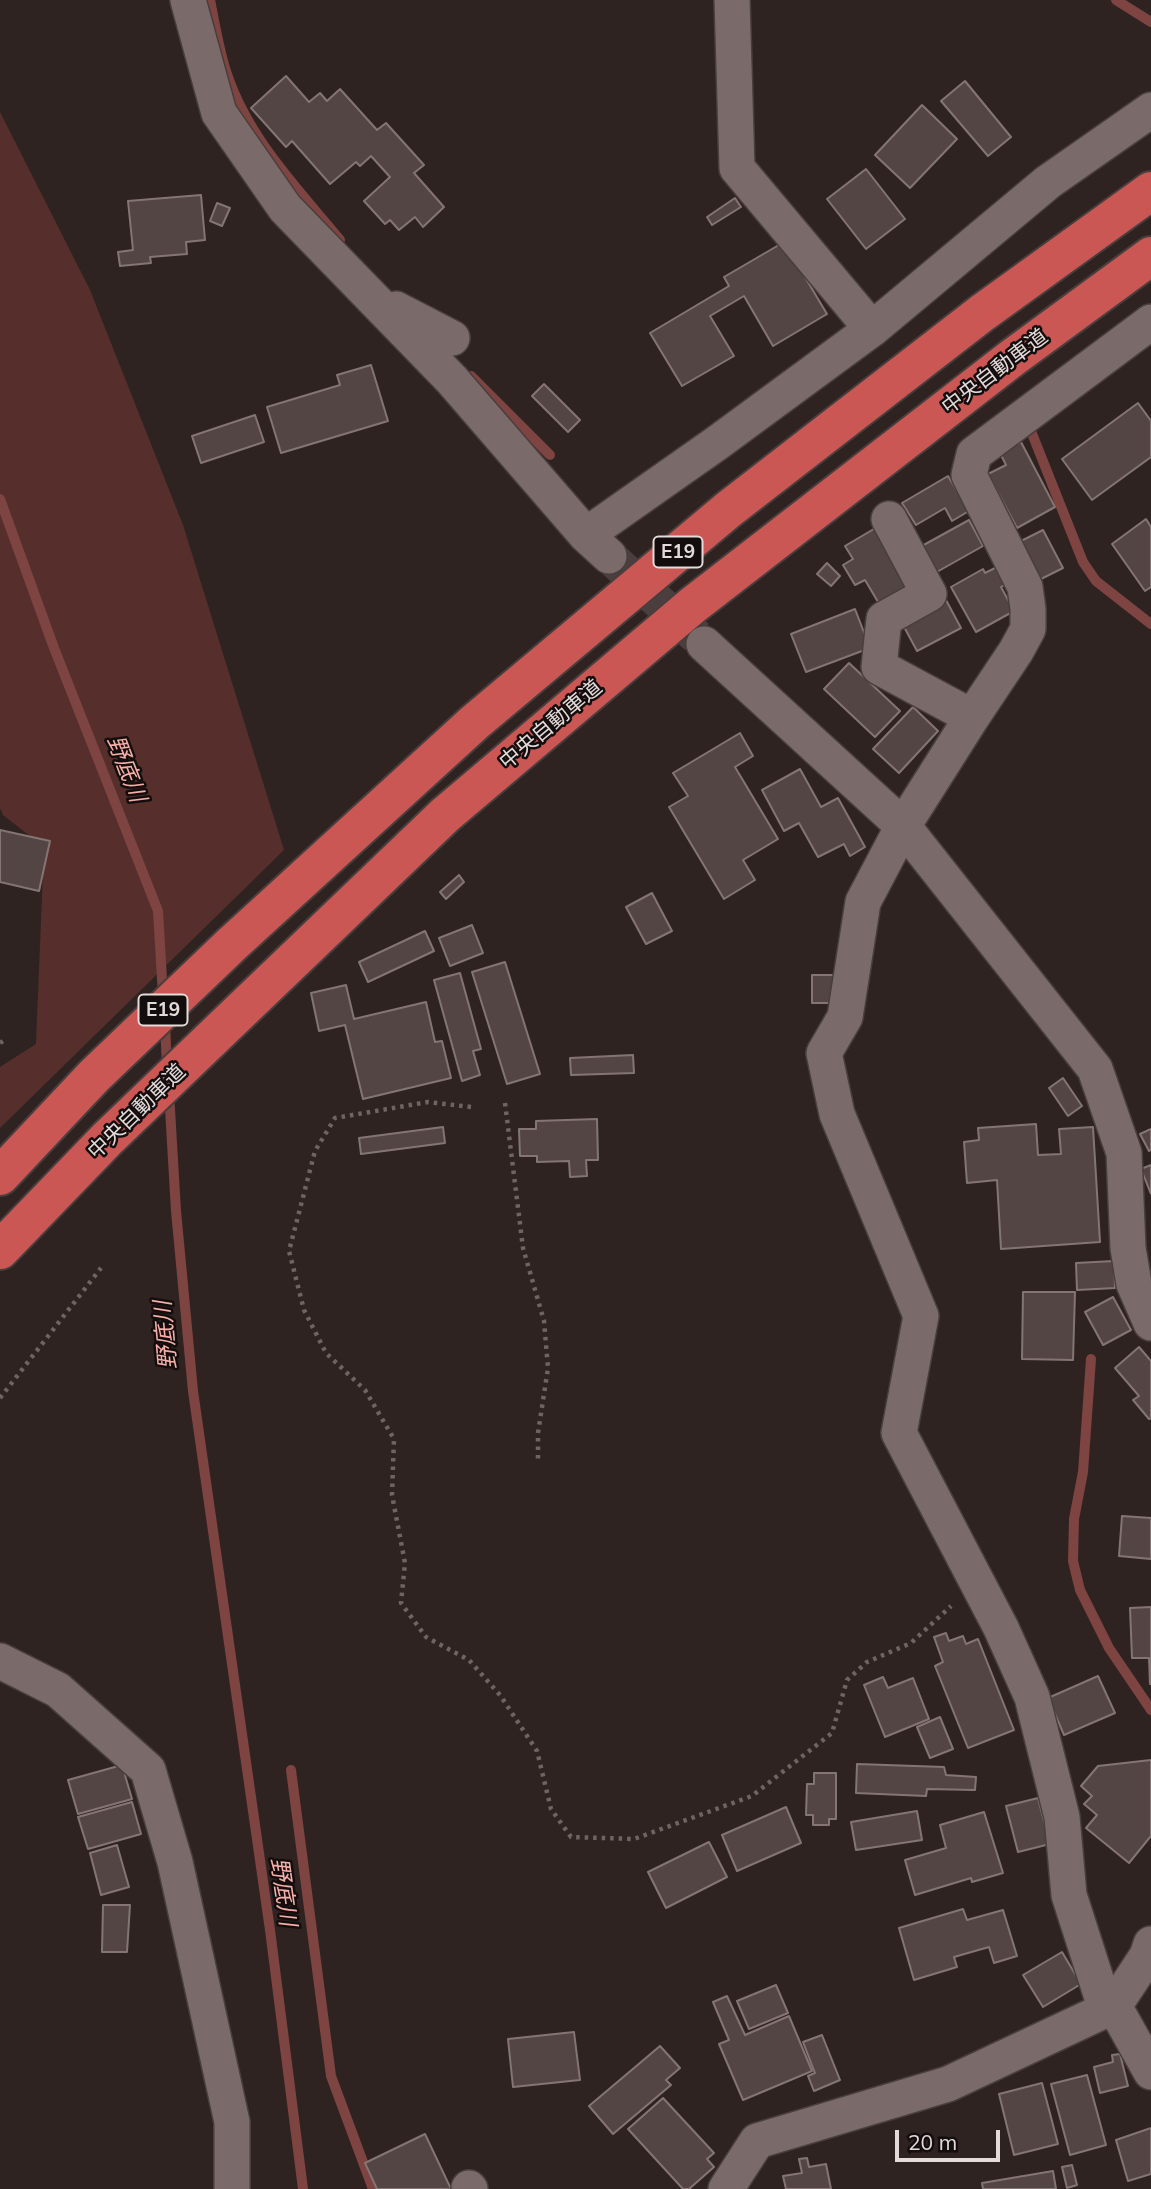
<!DOCTYPE html>
<html>
<head>
<meta charset="utf-8">
<style>
  body { margin:0 }
  #map { position:relative; width:1151px; height:2189px; overflow:hidden; background:#2f2322; font-family:Mulish,sans-serif }
  canvas { display:block }
  .scale { position:absolute; left:895px; top:2130px; width:105px; height:32px; box-sizing:border-box; border:4px solid #e3dbda; border-top:0; padding-left:9px; font-size:21px; line-height:24px; white-space:nowrap; color:#e3dbda; -webkit-text-stroke:5px #130e0d; paint-order:stroke }
</style>
</head>
<body>
<div id="map">
<canvas width="1151" height="2189"></canvas>
<div class="scale">20 m</div>
</div>
<script>
const c = document.querySelector('canvas').getContext('2d');
c.lineJoin = 'round';
function fillPath(path, color) { c.fillStyle = color; c.fill(path, 'evenodd'); }
function stroke(path, color, width, dash) { c.strokeStyle = color; c.lineWidth = width; c.lineCap = dash ? 'butt' : 'round'; c.setLineDash(dash || []); c.stroke(path); }
function write(font, color, halo, rows, align = 'center') {
  c.font = font + ' Mulish,"Noto Sans JP",sans-serif'; c.lineWidth = 5; c.setLineDash([]); c.textBaseline = 'middle'; c.strokeStyle = halo; c.fillStyle = color; for (const [text, x, y, turn = 0] of rows) {
    c.save(); c.translate(x, y); c.rotate((+turn || 0) * Math.PI / 180); c.textAlign = isNaN(turn) ? turn : align; if (halo) c.strokeText(text, 0, 0); c.fillText(text, 0, 0); c.restore();
  }
}
fillPath(new Path2D(`
  M0,112l90,178 93,235 101,325 -284,278v-61l36,-23 8,-197 -41,-32 -3,-7z`), '#562f2d');
stroke(new Path2D(`
  M210,0c5,24 9,51 17,74 21,64 71,115 113,166
  M1116,0l35,22
  M471,376l79,79
  M1031,431l52,131 13,19 55,43
  M0,499l54,149 104,263 5,85
  M165,1022l2,47
  M169,1092l7,119 17,180 77,539 33,259
  M1091,1359l-8,113 -9,47 -1,42 7,29 29,58 42,62
  M291,1770l40,306 42,113`), '#7d4441', 10);
const building = new Path2D(`
  M286,76l23,26 11,-9 7,8 13,-12 37,41 9,-7 38,42 -10,8 30,34 -21,20 -8,-10 -16,13 -9,-10 -5,4 -21,-23 26,-24 -19,-21 -11,10 -4,-4 -26,22 -38,-43 -6,6 -35,-39z
  M965,81l46,56 -23,19 -47,-55z
  M922,105l35,34 -47,49 -35,-33z
  M866,169l39,50 -39,30 -39,-50z
  M201,195l4,45 -19,2 1,12 -37,3 1,6 -31,3 -2,-14 15,-2 -5,-49z
  M735,198l6,9 -29,18 -5,-8z
  M217,203l13,5 -8,18 -12,-5z
  M784,242l43,72 -54,32 -29,-50 -34,20 24,40 -52,30 -32,-53 79,-47 -5,-9z
  M371,365l17,56 -107,32 -14,-46 73,-22 -3,-10z
  M544,384l36,36 -12,12 -36,-36z
  M1138,403l13,18v36l-59,43 -30,-41z
  M255,415l9,27 -63,21 -9,-27z
  M1021,442l34,65 -38,21 -29,-54 18,-9 -6,-12z
  M948,476l21,35 -17,10 -7,-13 -29,17 -14,-22z
  M1146,519l5,8v60l-6,4 -33,-47z
  M969,520l14,26 -48,27 -15,-26z
  M884,523l36,61 -39,23 -16,-27 -10,5 -12,-20 10,-6 -8,-13z
  M1043,530l20,38 -24,12 -20,-38z
  M827,563l13,13 -9,10 -14,-12z
  M999,566l9,17 -7,4 13,24 -38,21 -25,-45 32,-18 2,4z
  M946,600l15,28 -44,23 -15,-28z
  M855,609l15,39 -64,24 -15,-38z
  M849,663l51,48 -25,26 -51,-48z
  M913,707l25,24 -39,42 -26,-24z
  M740,733l13,23 -18,11 43,72 -35,21 12,20 -31,19 -55,-92 19,-11 -15,-23z
  M800,769l21,38 17,-9 27,49 -15,9 -6,-12 -26,13 -19,-34 -15,8 -22,-41z
  M0,830l50,11 -11,50 -39,-9z
  M459,875l5,7 -18,17 -6,-7z
  M652,893l20,38 -26,13 -20,-37z
  M472,925l11,28 -33,13 -11,-28z
  M425,931l9,20 -66,31 -9,-20z
  M505,962l35,112 -33,10 -35,-112z
  M460,973l21,76 -8,2 7,24 -18,6 -28,-101z
  M812,975h22v28h-22z
  M346,985l8,34 72,-17 9,40 7,-1 9,37 -88,21 -18,-74 -26,6 -8,-38z
  M633,1055l1,18 -63,2 -1,-17z
  M1063,1078l19,28 -14,10 -19,-28z
  M597,1119l1,41h-12l1,16 -17,1 -1,-16 -32,1v-6h-17l-1,-27h17v-8z
  M1036,1124l2,31 23,-1 -2,-25 34,-2 7,115 -99,7 -4,-69 -30,3 -3,-41 15,-2 -1,-12z
  M443,1127l2,16 -84,11 -2,-16z
  M1151,1129v21l-2,1 -9,-17z
  M1151,1165v29l-10,-25z
  M1114,1261l1,27 -38,2 -1,-27z
  M1023,1292h52l-2,68 -51,-1z
  M1113,1297l18,33 -28,15 -18,-33z
  M1139,1347l12,14v57l-2,1 -16,-19 6,-4 -24,-28z
  M1122,1516l29,2v41l-32,-3z
  M1151,1607v77h-1l-1,-26h-17l-2,-50z
  M946,1633l3,8 14,-5 3,8 12,-5 36,91 -46,18 -33,-82 8,-4 -9,-25z
  M1098,1676l17,37 -51,22 -16,-37z
  M883,1677l5,11 25,-10 16,41 -44,18 -21,-52z
  M940,1717l13,32 -23,9 -13,-31z
  M1151,1760v76l-22,27 -43,-35 11,-13 -13,-11 8,-8 -11,-10 17,-20z
  M857,1764l87,3 2,8 30,2 -1,13 -48,-1 -1,7 -70,-3z
  M122,1765l10,34 -54,15 -10,-34z
  M814,1773h22v46h-7v6h-16v-10h-7l1,-31h7z
  M1038,1798l12,46 -32,8 -12,-46z
  M132,1802l9,32 -53,15 -10,-32z
  M786,1807l15,36 -64,28 -15,-36z
  M917,1811l5,29 -66,10 -5,-28z
  M984,1812l19,61 -31,9 -1,-4 -56,17 -10,-35 41,-12 -6,-23z
  M709,1842l18,35 -61,31 -18,-36z
  M117,1845l12,42 -28,8 -11,-42z
  M103,1905h27l-3,47h-25z
  M963,1909l4,11 36,-10 14,46 -23,7 -5,-16 -35,10 3,10 -43,13 -15,-52z
  M1062,1952l19,32 -38,23 -20,-32z
  M776,1985l12,28 -39,16 -12,-28z
  M727,1996l18,39 44,-19 23,55 -69,29 -24,-56 10,-4 -16,-38z
  M574,2032l6,48 -67,7 -5,-48z
  M822,2035l18,45 -26,11 -6,-15 7,-3 -12,-31z
  M660,2046l20,22 -14,12 5,5 -58,49 -24,-28z
  M1120,2054l8,32 -28,7 -6,-26 19,-5 -1,-7z
  M1087,2075l19,70 -36,10 -19,-71z
  M1042,2083l16,61 -44,11 -15,-61z
  M663,2098l51,55 -7,6 7,8 -25,22h-6l-55,-60z
  M1151,2128v46l-23,7 -12,-41z
  M425,2134l26,55h-74l-12,-26z
  M807,2158l2,9 17,-3 5,25h-45l-3,-13 19,-3 -3,-14z
  M1072,2165l5,20 -10,3 -5,-21z
  M1053,2171l3,18h-73l-1,-6z`);
fillPath(building, '#524543');
stroke(building, '#847574', 2);
stroke(new Path2D(`
  M609,556l88,81`), '#4a3f3e', 35, [35, 18]);
const minor = new Path2D(`
  M188,0l31,113 66,95 167,172 134,155 23,21
  M732,0l5,168 135,161
  M396,309l56,29
  M889,519l40,75 -45,25 -5,48 93,50
  M586,535l131,-92 155,-114 176,-147 103,-72
  M704,644l199,182 192,243 29,84 4,95 6,36 17,39
  M0,1661l58,29 90,80 27,92 57,260v67
  M1114,2006l37,66
  M1106,2010l-37,-115 -7,-78 -30,-120 -31,-69 -102,-195 22,-117 -84,-202 -13,-61 21,-36 18,-115 40,-76 69,-109 44,-66 12,-22v-20l-3,-22 -56,-112 5,-21 177,-132
  M469,2188l1,1
  M726,2189l31,-48 191,-57 166,-78 33,-50 4,-12`);
const highway = new Path2D(`
  M0,1176l94,-100 138,-132 243,-222 254,-213 253,-196 169,-122
  M0,1250l107,-111 338,-324 248,-210 319,-247 139,-102`);
stroke(minor, '#483e3d', 38);
stroke(highway, '#483e3d', 42);
stroke(new Path2D(`
  M0,1043l6,-4
  M505,1103l18,145 21,73 4,47 -10,65v26
  M471,1107l-43,-5 -93,16 -20,33 -26,100 15,59 22,43 39,37 29,49 -2,56 13,68 -4,40 25,34 43,23 31,35 37,56 14,58 20,28 63,2 118,-43 80,-63 15,-53 20,-18 44,-19 40,-37
  M0,1398l101,-130`), '#6e6463', 4.5, [3.5, 5]);
stroke(minor, '#7a6b6a', 35);
stroke(highway, '#cb5754', 38);
for (const [x, y, w] of [
  [678,552,49],
  [163,1010,49]
]) { const box = new Path2D(); box.roundRect(x - w / 2, y - 15.5, w, 31, 5); c.fillStyle = '#130e0d'; c.fill(box); stroke(box, '#e3dbda', 2); }
write('bold 19px', '#e3dbda', null, [
  ["E19",678,552],
  ["E19",163,1010]
]);
write('21px', '#e3dbda', '#130e0d', [
  ["中央自動車道",995,372,-37],
  ["中央自動車道",551,725,-40],
  ["中央自動車道",137,1112,-44]
]);
write('italic 23px', '#f7aea8', '#130e0d', [
  ["野底川",126,769,69],
  ["野底川",166,1335,-95],
  ["野底川",283,1892,82]
]);
</script>
</body>
</html>
